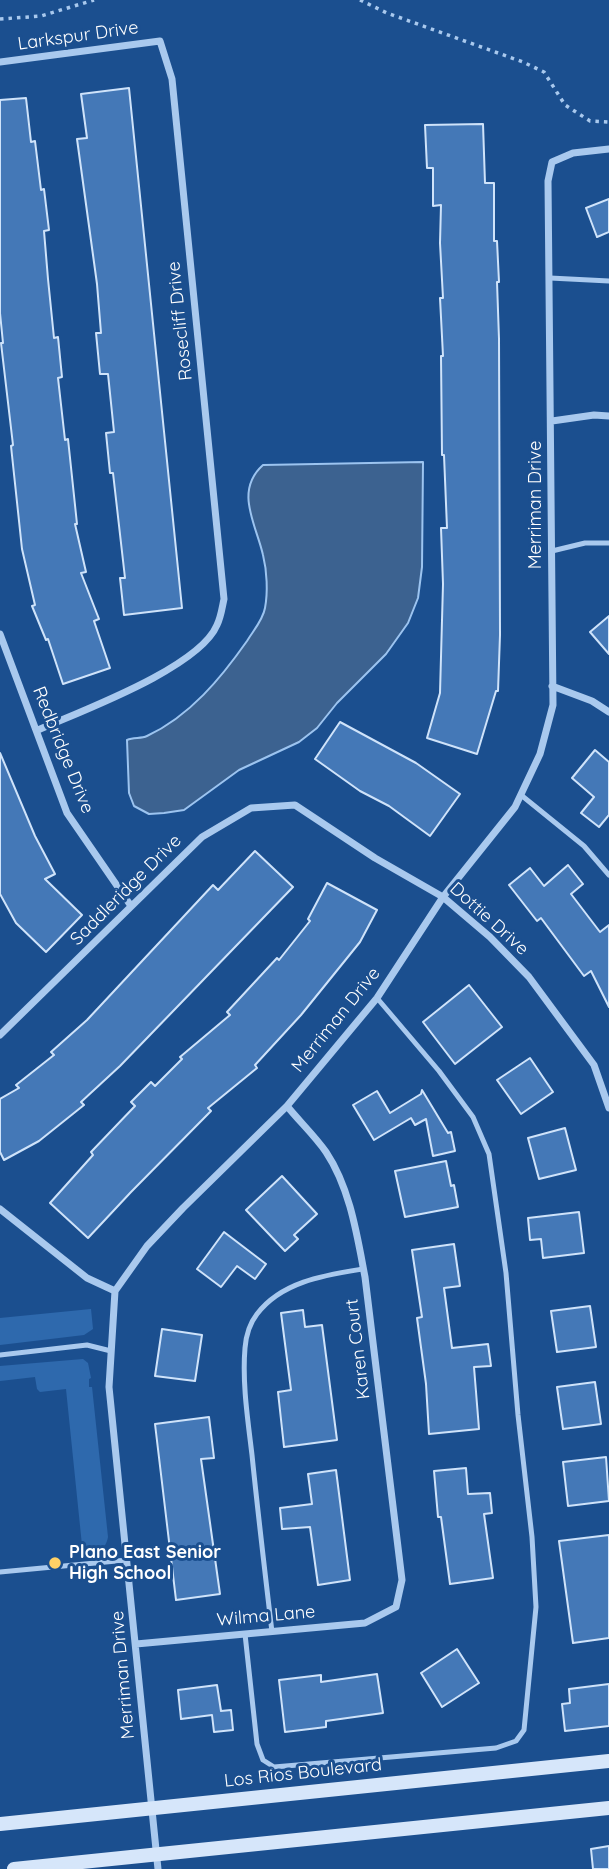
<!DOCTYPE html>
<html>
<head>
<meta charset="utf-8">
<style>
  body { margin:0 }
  canvas { display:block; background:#1b4f8f }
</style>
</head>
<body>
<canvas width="609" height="1869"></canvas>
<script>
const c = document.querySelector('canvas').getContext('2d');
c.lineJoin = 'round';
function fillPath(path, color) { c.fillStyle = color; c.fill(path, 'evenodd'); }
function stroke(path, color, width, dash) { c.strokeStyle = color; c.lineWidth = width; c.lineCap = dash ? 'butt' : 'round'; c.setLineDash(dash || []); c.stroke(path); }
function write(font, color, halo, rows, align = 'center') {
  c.font = font + ' Quicksand,sans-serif'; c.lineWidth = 6; c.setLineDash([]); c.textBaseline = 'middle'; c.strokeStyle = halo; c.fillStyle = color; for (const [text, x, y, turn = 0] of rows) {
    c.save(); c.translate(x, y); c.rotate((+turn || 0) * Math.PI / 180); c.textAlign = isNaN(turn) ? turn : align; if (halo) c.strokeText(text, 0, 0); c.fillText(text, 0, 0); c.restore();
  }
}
fillPath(new Path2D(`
  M91,1309l2,20 -9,6 -84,10v-27z
  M83,1359l5,4 3,15 -2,1v8h3l16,150c-3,15 -12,16 -25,18l-17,-166 -26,3 -3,-3 -2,-12 -35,4v-15z`), '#2e69ad');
const water = new Path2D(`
  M423,462l-1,105 -4,31 -10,25 -22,31 -49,49 -20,25 -18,14 -60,28 -55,40 -20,3 -15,1 -15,-8 -5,-13 -2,-53c7,-3 14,-1 20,-4 43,-20 74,-58 100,-95 6,-10 16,-21 18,-33 3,-16 2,-37 -2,-53 -7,-31 -29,-64 0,-90z`);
fillPath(water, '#3c6290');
stroke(water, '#9cc4f0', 2);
const building = new Path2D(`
  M129,88l53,520 -58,7 -4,-37h5l-12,-105h-3l-4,-40 8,-1 -6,-58h-8l-4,-41h5l-4,-49 -20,-145 10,-1 -6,-44z
  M26,98l5,44 4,-1 6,49 3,-1 5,41 -5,1 4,48 6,59 4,-1 4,40 -4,1 7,62 3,-1 9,85h-2l11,48 -5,1 18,46 -5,2 16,47 -47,16 -15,-45 -2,1 -14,-34 3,-1 -13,-56 -11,-103 2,-1 -12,-102h2l-3,-30v-213z
  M483,124l2,59h9v58h3l2,41h-2l2,57 1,296 -2,56h-2l-19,63 -50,-16 13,-45 3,-109 -2,-56h6l-3,-73h-2l-1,-99h2l-3,-58h3l-3,-55 1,-38 -8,1v-38h-6l-2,-43z
  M609,199v33l-12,5 -11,-29z
  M609,616v38l-19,-22z
  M340,722l76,41 44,31 -30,42 -41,-30 -29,-15 -45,-32z
  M595,750l14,12v53l-10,12 -18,-14 13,-16 -22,-19z
  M0,753l35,83 20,38 -10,5 37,36 -36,37 -30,-29 -16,-29z
  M255,851l38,36 -173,179 -39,36 3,3 -45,36 -35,19 -4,-8v-53l19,-11 -3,-3 38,-30 -3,-3 36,-32 126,-135 5,5z
  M568,865l15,19 -12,10 29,38 9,-7v82l-18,-36 -7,5 -43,-58 -4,3 -28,-36 21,-17 14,18z
  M327,883l50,27 -17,32 -59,73 -46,50 2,3 -49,40 3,3 -80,81 -43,46 -38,-35 43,-48 -2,-3 44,-46 -4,-4 20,-20 4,4 27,-27 -2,-2 50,-42 -3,-3 50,-54 2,2 31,-39 -2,-2z
  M469,985l33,42 -47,37 -32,-42z
  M530,1058l23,34 -32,22 -24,-34z
  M422,1090l26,43 3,-1 4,19 -22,5 -7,-37 -11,6 -4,-7 -37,22 -21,-35 24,-14 13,22 31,-19z
  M565,1128l11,42 -37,9 -11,-41z
  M446,1161l5,25 3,-1 4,22 -53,10 -10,-46z
  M282,1176l35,38 -23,21 4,4 -13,12 -39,-41z
  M579,1212l5,41 -41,5 -2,-19 -11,1 -2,-22z
  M224,1232l42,32 -11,15 -18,-13 -16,21 -24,-18z
  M454,1244l6,42 -16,2 8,60 36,-4 3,22 -17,1 5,62 -50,5 -3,-50 -9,-66 5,-1 -10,-67z
  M590,1306l6,41 -39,5 -6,-41z
  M303,1310l2,17 17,-2 15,115 -53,7 -6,-55 13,-2 -10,-77z
  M162,1329l40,6 -7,46 -40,-5z
  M595,1382l6,42 -38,5 -6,-42z
  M209,1417l5,41 -13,1 19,135 -44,6 -21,-176z
  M606,1457l3,44 -41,5 -5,-44z
  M466,1468l2,26 22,-1 2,20 -8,1 9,64 -43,6 -9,-67h-3l-4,-46z
  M336,1470l14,110 -32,5 -8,-58 -28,2 -2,-21 32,-4 -4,-30z
  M609,1535v103l-36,5 -14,-102z
  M457,1649l22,34 -37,24 -21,-34z
  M377,1674l6,39 -57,8v6l-41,5 -6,-52 42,-5v7z
  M609,1684v42l-44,5 -3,-27 8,-1 -1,-14z
  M217,1685l4,26 10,-1 2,20 -19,2 -2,-17 -31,4 -3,-29z
  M609,1846v23h-16l-2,-20z`);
fillPath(building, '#4478b7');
stroke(building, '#cfe3fa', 2);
stroke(new Path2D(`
  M360,0l27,13 136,49 21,10 21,33 25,16 19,1
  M0,19l41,-3 53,-16`), '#a9c9ee', 3.5, [3.5, 5]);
stroke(new Path2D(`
  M550,278l59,3
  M552,551l33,-8h24
  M521,795l63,51 25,29
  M0,1355l87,-10 24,6
  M0,1572l127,-12
  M272,1632c-7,-59 -14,-118 -20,-177 -4,-34 -10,-72 -7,-107 1,-12 5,-25 12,-34 25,-33 69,-39 106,-45
  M245,1634l12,110 6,16 11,7 222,-19 20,-7 8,-11 12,-123 -4,-70 -14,-122 -12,-142 -17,-119 -16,-37 -34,-46 -62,-73`), '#a9c9ee', 5);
stroke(new Path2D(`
  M0,62l160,-21 12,38 52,520c-2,9 -3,18 -7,26 -18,43 -136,86 -179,105
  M552,421l42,-6 15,1
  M0,634l67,179 64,93
  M552,686l40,15 17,11
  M0,1035l202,-198 49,-29 44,-3 80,53 68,39 47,40 39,40 65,88 15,43
  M0,1209l87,69 28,13
  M136,1644l229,-21 31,-16 6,-27 -37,-303c-8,-42 -15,-89 -39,-125 -11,-16 -27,-31 -39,-46
  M158,1869l-49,-482 6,-96 32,-45 36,-38 104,-102 90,-108 66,-101 72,-90 25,-53 13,-49 -5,-524 4,-19 21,-9 36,-4`), '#a9c9ee', 7);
stroke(new Path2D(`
  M0,1824l609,-63
  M14,1869l595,-61`), '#d6e6fa', 14);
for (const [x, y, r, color] of [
  [55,1563,7,"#ffd166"]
]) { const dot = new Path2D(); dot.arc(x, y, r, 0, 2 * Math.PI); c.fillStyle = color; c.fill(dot); stroke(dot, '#1b4f8f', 2.5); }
write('18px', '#fff', '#1b4f8f', [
  ["Larkspur Drive",78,36,-8],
  ["Rosecliff Drive",180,321,-96],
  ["Merriman Drive",536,505,-90],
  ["Redbridge Drive",63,750,68],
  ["Saddleridge Drive",126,890,-45],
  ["Dottie Drive",489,919,42],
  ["Merriman Drive",336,1020,-51],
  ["Karen Court",358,1349,-97],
  ["Wilma Lane",266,1616,-5],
  ["Merriman Drive",123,1675,-95],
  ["Los Rios Boulevard",303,1773,-6]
]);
write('bold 18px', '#fff', '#1b4f8f', [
  ["Plano East Senior",69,1553],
  ["High School",69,1574]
], 'left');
</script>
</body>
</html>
